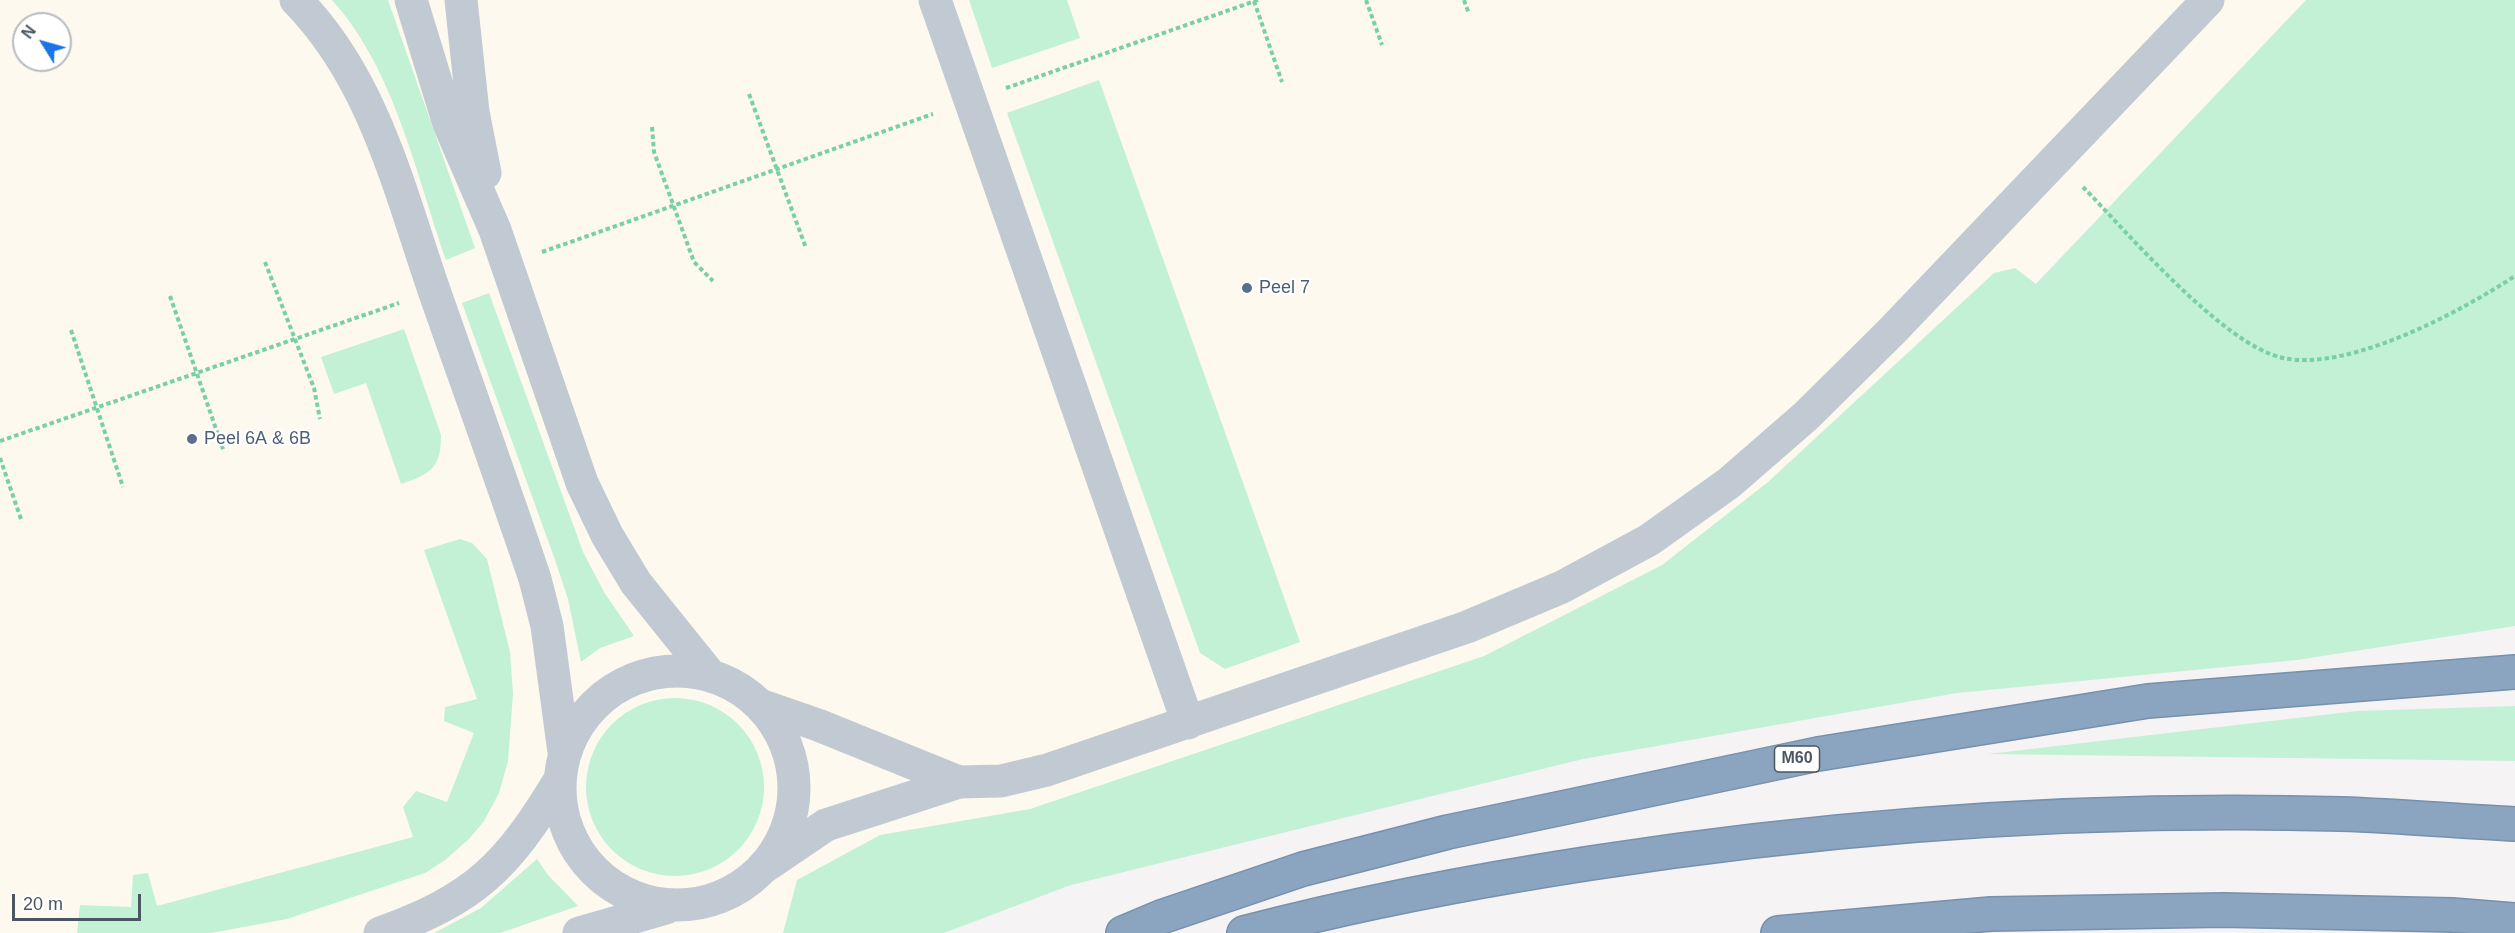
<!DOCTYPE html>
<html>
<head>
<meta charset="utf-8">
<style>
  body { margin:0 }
  #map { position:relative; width:2515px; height:933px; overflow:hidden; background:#f5f3f3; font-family:Helvetica,sans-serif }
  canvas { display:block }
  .north { position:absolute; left:12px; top:12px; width:60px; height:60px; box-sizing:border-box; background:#fff; border:2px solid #b7bbc0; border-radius:50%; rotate:307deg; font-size:16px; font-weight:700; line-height:24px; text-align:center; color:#4a5661 }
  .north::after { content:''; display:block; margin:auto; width:21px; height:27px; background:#1a73e8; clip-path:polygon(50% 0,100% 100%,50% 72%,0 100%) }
  .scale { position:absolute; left:12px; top:894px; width:129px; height:27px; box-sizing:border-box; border:3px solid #4a5661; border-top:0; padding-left:8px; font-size:18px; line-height:21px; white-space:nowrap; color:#4a5661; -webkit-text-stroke:4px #fff; paint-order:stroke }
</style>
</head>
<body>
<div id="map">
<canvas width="2515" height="933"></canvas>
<div class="north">N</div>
<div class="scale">20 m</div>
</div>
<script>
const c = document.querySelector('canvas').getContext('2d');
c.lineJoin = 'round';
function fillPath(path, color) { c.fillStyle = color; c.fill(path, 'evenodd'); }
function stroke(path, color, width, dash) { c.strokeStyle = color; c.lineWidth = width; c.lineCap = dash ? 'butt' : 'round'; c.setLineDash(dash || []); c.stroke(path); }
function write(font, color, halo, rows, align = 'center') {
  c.font = font + ' Helvetica,sans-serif'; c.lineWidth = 4.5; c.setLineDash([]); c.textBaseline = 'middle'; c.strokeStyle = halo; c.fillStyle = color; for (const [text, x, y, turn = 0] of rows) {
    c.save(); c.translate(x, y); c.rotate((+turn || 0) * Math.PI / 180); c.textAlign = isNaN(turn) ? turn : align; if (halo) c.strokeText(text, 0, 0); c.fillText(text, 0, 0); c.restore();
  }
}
fillPath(new Path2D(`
  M0,0h2306l-584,612 -651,273 -127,48h-944zM24,24h36v36h-36z`), '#fdf9ef');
fillPath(new Path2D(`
  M332,0h56l87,248 -29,12c-30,-86 -52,-192 -114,-260z
  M969,0h98l13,38 -88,30z
  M2306,0h209v626l-218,34 -340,33 -374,66 -512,126 -127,48h-161l14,-53 83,-45 150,-26 454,-153 178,-91 106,-83 226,-209 21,-5 21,16z
  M1099,80l201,562 -75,27 -25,-16 -193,-540z
  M489,293l94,259 21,40 30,44 -34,12 -19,14 -13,-63 -14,-42 -92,-254z
  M404,329l37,106c0,34 -11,39 -40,49l-35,-101 -32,11 -13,-37z
  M460,539l12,4 15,16 23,93 3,42 -5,67 -9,32 -15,28 -15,18 -24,21 -20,13 -138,46 -76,14h-134l3,-28 51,2 2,-32 15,-2 9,33 256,-69 -10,-30 13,-16 31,11 27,-69 -30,-12 1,-14 32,-8 -53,-149z
  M586 787a89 89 0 1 1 178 0a89 89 0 1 1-178 0Z
  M2515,706v55l-527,-7 369,-43z
  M537,859l11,16 30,31 -78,27h-66l47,-25z`), '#c3f1d5');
const highway = new Path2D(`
  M1123,933l38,-16 142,-48 145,-37 370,-78 330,-53 367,-29
  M1244,933c114,-30 230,-52 347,-70 247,-38 500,-56 750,-49 58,2 116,7 174,10
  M1778,933l213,-19 232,-4 229,5 63,5`);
stroke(highway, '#7690ad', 36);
stroke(new Path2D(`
  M1366,0l16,45
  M1464,0l5,14
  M1254,1l28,81
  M1006,88l252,-88
  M749,94l57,154
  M652,127l2,25 40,110 19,19
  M2083,187c44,45 140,158 200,171 66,14 177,-46 232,-82
  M542,252l391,-138
  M265,262l49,126 6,31
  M170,296l54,156
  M71,330l52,157
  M0,441l399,-138
  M0,458l22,64`), '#7ad0a6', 4, [4.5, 3]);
stroke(new Path2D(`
  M296,0c79,80 104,193 140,296 33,94 67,188 99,283l12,47 17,126
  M411,0l38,124 46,106 87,253 25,52 29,48 74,92
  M461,0l12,112 12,61
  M935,0l253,723
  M560 788a117 117 0 1 1 234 0a117 117 0 1 1-234 0Z
  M760,705l58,20 141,57
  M764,867l62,-42 133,-43 42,-1 46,-11 420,-143 95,-40 87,-47 80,-57 77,-67 85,-84 317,-332
  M380,933c95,-34 127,-66 179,-152
  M579,933l87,-25`), '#c1cad2', 33);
stroke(highway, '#8ba5c1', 33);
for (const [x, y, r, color] of [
  [1247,288,6,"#5c6f8a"],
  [192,439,6,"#5c6f8a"]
]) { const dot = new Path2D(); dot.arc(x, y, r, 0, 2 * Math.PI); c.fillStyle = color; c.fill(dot); stroke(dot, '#fff', 2); }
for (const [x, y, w] of [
  [1797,759,45]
]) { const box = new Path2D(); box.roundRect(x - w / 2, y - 13, w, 26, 4.5); c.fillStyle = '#fff'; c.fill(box); stroke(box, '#4a5661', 1.5); }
write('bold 16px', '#4a5661', null, [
  ["M60",1797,759]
]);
write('18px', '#4e5e75', '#fff', [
  ["Peel 7",1259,288],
  ["Peel 6A & 6B",204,439]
], 'left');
</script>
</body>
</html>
